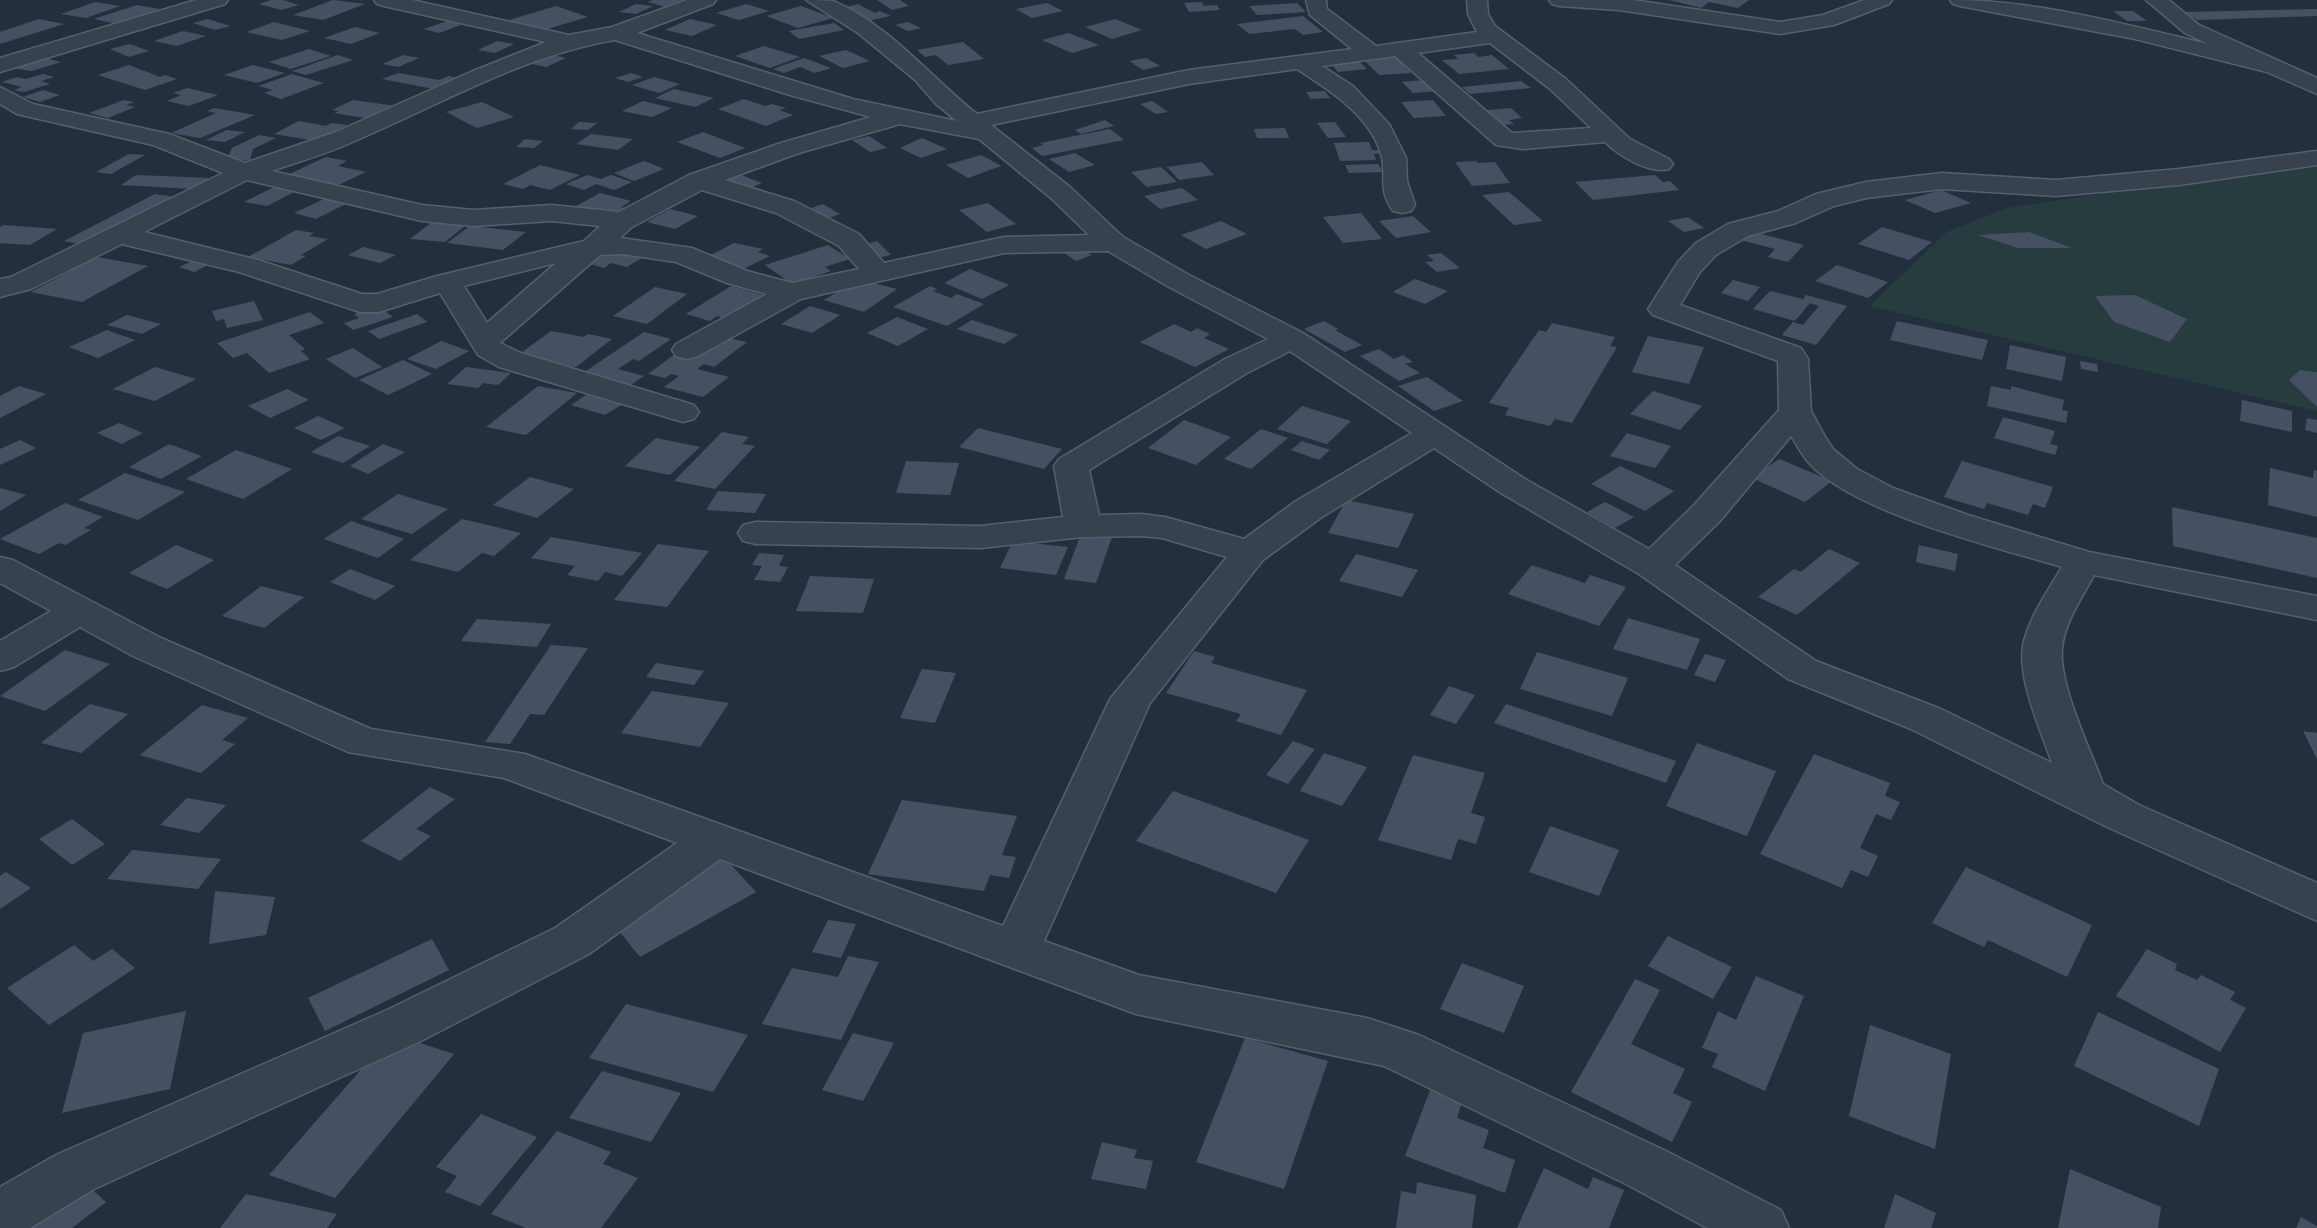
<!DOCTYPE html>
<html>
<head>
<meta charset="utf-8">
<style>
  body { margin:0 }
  canvas { display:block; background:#242f3e }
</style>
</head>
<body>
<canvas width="2317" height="1228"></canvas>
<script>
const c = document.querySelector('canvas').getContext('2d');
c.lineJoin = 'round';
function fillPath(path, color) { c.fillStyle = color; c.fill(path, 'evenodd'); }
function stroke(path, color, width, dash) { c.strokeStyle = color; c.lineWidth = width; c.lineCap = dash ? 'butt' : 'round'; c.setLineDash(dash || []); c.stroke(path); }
fillPath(new Path2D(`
  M2317,161v250l-447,-105 77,-74 60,-24z`), '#263c3f');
fillPath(new Path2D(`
  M271,0h12l16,5 -18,5 -22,-6z
  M333,0l32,4 -42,16 -30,-5z
  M653,0h29l-17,7 -17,-5z
  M877,0h23l9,6 -17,4z
  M1669,0h80l-11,8 -29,-6 -8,6z
  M95,2l25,4 -34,12 -25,-4z
  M1201,2l3,4 13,-1 3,5 -31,2 -5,-9z
  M1047,3l16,8 -31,7 -16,-9z
  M1297,3l9,9 -49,3 -8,-9z
  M636,4l17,2 -17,8 -17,-2z
  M746,4l23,7 -30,9 -23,-7z
  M858,4l17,9 5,-2 11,5 -23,5 -26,-13z
  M137,5l23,4 -43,15 -23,-5z
  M556,6l32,11 -48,14 -31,-11z
  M801,6l32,12 -35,10 -32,-12z
  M2317,9v7l-120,4 -13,-8z
  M2113,11h20l14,10h-20z
  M1303,16l20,16 -20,3 -8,-6 -46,5 -12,-10z
  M39,19l25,5 -64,20v-12z
  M208,19l22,7 -15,4 -22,-7z
  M690,19l27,6 -25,11 -27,-6z
  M1115,19l27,11 -30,9 -27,-12z
  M447,21l14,4 -22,8 -15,-4z
  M274,22l36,9 -28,9 -36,-8z
  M908,22l13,6 -13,3 -13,-6z
  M834,23l10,7 -45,9 -10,-8z
  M355,27l25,6 -29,11 -27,-6z
  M183,31l23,5 -29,10 -23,-5z
  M1069,33l30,12 -27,8 -30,-13z
  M497,41l17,3 -19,9 -17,-3z
  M963,42l21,17 -36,6 -12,-10 -11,2 -8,-7z
  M130,44l19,7 -20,6 -19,-8z
  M764,46l36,11 -30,11 -35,-12z
  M309,49l22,7 -40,13 -22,-7z
  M846,50l24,11 -27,7 -24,-12z
  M1474,53l4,4 14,-2 17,14 -50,5 -17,-14 16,-1 -4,-4z
  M1392,54l19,19 -32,2 -18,-18z
  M338,55l15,5 -47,15 -14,-4z
  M403,55l16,3 -21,9 -16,-3z
  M552,55l14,3 -20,9 -14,-3z
  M38,56l23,6 -29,9 -30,-4z
  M804,58l27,10 -16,5 -15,-6 -16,6 -11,-4z
  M1146,58l14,8 -17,4 -14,-9z
  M1356,58l11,11 -29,3 -10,-12z
  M129,65l31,12 5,-2 12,4 -32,11 -47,-15z
  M253,65l32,8 -28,10 -33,-8z
  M398,73l41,7 9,-4 15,3 -24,11 -57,-11z
  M631,73l12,4 -15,5 -13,-4z
  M43,74l11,3 -13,4 9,3 -26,8 -10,-2 8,-3 -20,-5 15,-5 9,2z
  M292,74l32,9 -43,16 -17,-6 9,-3 -15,-4z
  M654,77l26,7 -21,9 -27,-8z
  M1425,80l11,11 -23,2 -11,-11z
  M1521,81l10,7 -61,6 -8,-7z
  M187,88l31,7 -29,11 -22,-5 14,-6 -8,-2z
  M674,89l40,9 -19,9 -40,-9z
  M43,90l17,5 -20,7 -17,-5z
  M1325,91l5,7 -19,1 -5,-7z
  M744,99l21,7 7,-2 14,4 -7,2 14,5 -27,11 -48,-17z
  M124,100l10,2 -8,3 9,2 -27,11 -19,-5z
  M353,100l43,6 -25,13 -37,-6 5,-2 -7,-1z
  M1433,100l13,16 -32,2 -13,-16z
  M643,101l29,7 -20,9 -30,-6z
  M1152,101l16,11 -12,2 -16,-10z
  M482,102l32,15 -37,11 -31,-16z
  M214,108l41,7 -55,23 -29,-5 45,-20 -9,-2z
  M1511,108l11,10 -13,2 5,4 -20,2 -16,-15z
  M1105,120l9,6 -33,8 -6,-4z
  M299,121l27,5 5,-3 16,2 -30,16 -43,-7z
  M579,122l18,1 -9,7 -17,-1z
  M1335,122l11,15 -18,1 -11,-15z
  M1285,128l4,10h-32l-3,-9z
  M1110,129l14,11 -82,16 -10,-8 11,-3 -3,-2z
  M227,130l18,2 -20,10 -19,-2z
  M703,132l42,16 -25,10 -43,-16z
  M591,134l42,5 -15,11 -42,-6z
  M259,135l17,3 -23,11 -3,11 -24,2 6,-14z
  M869,136l18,12 -17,4 -18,-12z
  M922,138l25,11 -26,9 -21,-10z
  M525,139l18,2 -9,7 -18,-1z
  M1369,142l3,8h8l2,3 -8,1 2,6 -36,1 -6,-18z
  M1075,153l20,12 -26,7 -20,-13z
  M129,154l16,1 -34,19 -15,-2z
  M981,155l20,11 -33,12 -22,-13z
  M326,157l21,4 -9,5 28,6 -34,16 -49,-11z
  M644,161l20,8 -30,12 -20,-8z
  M1476,161l2,2 17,-1 15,21 -38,3 -17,-24z
  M1202,162l12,13 -35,5 -12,-13z
  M1378,164l5,8 -34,1 -4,-8z
  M540,165l40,10 -30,15 -20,-5 -7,4 -20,-5z
  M1161,167l16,15 -30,5 -16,-15z
  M733,172l29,11 -16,7 -29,-12z
  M136,175l73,3 -15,11 -73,-4z
  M587,175l14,4 10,-4 21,7 -18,8 -18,-6 -12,6 -18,-6z
  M1655,175l8,7 7,-1 9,9 -86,10 -18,-18z
  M278,185l22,4 -33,17 -23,-4z
  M1182,188l16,12 -38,9 -16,-13z
  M1941,190l30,13 -36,10 -30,-13z
  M1509,192l34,29 -29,4 -32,-30z
  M600,193l31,8 -10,6 6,1 -15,9 -38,-10z
  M155,194l20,3 -91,48 -20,-4z
  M326,198l22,5 -32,16 -22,-6z
  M988,203l28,21 -29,8 -28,-22z
  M823,204l17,10 -11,4 -18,-10z
  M670,209l28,7 -23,13 -28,-7z
  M1361,213l21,26 -39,4 -20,-26z
  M1413,216l18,16 -35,6 -17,-17z
  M1688,217l16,11 -20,4 -16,-11z
  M1221,221l26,13 -41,15 -25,-14z
  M432,222l34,3 -21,17 -35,-3z
  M4,225l53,4 -27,16 -30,-2v-16z
  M470,226l56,6 -23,18 -56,-7z
  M1882,227l50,15 -23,18 -51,-16z
  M296,230l18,3 -5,3 19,3 -27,16 5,1 -15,9 -43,-8z
  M1746,230l58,15 -16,17 -20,-5 7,-8 -38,-10z
  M2029,232l43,16h-54l-40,-13z
  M877,241l14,14 -14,3 -14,-13z
  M734,243l29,6 -5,3 12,4 -27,13 -36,-12z
  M828,245l22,14 -25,8 6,4 -39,13 -27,-19z
  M363,247l33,8 -16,8 -32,-8z
  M1079,248l13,7 -16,6 -12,-8z
  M611,249l32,8 -16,10 -16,-4 -7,5 -17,-5z
  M1441,253l19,15 -23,4 -12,-10 9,-1 -7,-6z
  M97,257l51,9 -66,36 -51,-10z
  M197,259l15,4 -18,9 -15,-5z
  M1837,265l51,17 -20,16 -53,-17z
  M970,269l39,16 -27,14 -38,-16z
  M858,279l39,10 -33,23 -40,-12z
  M1415,279l33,12 -23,13 -32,-12z
  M1733,280l27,7 -12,14 -27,-8z
  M731,286l35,10 -38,24 -11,-4 -7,5 -24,-7z
  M930,286l7,3 -4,2 18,7 6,-4 27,10 -37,22 -54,-19z
  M655,287l32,7 -40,30 -34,-8z
  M1770,291l33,8 3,-4 41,11 -31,39 -34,-10 11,-13 10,3 16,-19 -9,-3 -15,18 -42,-12z
  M2135,295l52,24 -17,23 -56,-20 -19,-26z
  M254,301l9,19 -36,8 -3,-9 -8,2 -4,-10z
  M379,306l14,11 -40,13 -9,-7 15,-5 -5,-4z
  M810,306l30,9 -28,18 -31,-9z
  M310,312l14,11 -35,12 16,14 -4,2 9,8 -41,14 -22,-20 -14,5 -16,-15z
  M417,314l10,8 -48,17 -11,-8z
  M127,315l34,9 -19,10 -35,-9z
  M897,317l31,12 -30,17 -31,-13z
  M972,320l46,15 -14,9 -47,-15z
  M1324,321l14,8 -3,1 27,15 -17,7 -41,-23z
  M1897,321l91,19 -6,20 -92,-20z
  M1552,323l63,14 -5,9 7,1 -45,76 -17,-4 -5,7 -45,-11 4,-7 -20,-5 50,-73 7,2z
  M1174,324l17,8 6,-4 13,6 -6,4 25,11 -34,18 -55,-25z
  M107,330l28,10 -37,18 -29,-11z
  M551,331l33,6 4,-3 24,5 -36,28 -58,-12z
  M644,332l27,7 -32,22 -6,-2 -15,10 26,7 -15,10 -46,-13z
  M1648,336l56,11 -15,37 -57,-12z
  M724,337l23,5 -33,25 -10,-3 -7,5 32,8 -26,20 -39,-10 15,-11 -8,-2 -6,4 -17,-4 27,-20 19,5z
  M441,341l28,10 -33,18 -29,-10z
  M2010,345l56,12 -4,24 -56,-12z
  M353,348l29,19 -27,11 -29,-19z
  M1379,349l15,10 9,-4 10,7 -8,2 15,9 -21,8 -39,-25z
  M403,360l29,14 -44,21 -29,-15z
  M2080,361l17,3 1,8 -17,-3z
  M155,367l41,12 -41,22 -42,-12z
  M466,367l45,6 -13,12 -15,-2 -5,5 -31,-4z
  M2300,370l17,2v35l-28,-27z
  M1427,377l36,24 -29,10 -36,-25z
  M19,386l27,8 -46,24v-22z
  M538,386l39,7 -51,42 -40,-8z
  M1991,386l20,4v-4l53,14 -2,10 6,1 -2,12 -79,-17z
  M287,389l22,11 -39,18 -22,-12z
  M1653,391l49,15 -22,24 -50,-16z
  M589,393l34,11 -18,11 -34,-10z
  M2242,400l50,11v21l-52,-11z
  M1302,406l49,15 -24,23 -50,-15z
  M318,416l27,12 -24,12 -27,-12z
  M2003,417l52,14 -5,13 8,2 -3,9 -61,-17z
  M2307,418l10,2v13l-12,-3z
  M1184,420l47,17 -35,28 -48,-17z
  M119,423l24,10 -21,11 -25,-11z
  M978,428l84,21 -18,20 -85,-22z
  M1261,429l27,9 -37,31 -27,-10z
  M722,432l27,5 -7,7 13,2 -40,43 -41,-8z
  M1627,433l44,13 -16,22 -45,-12z
  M338,436l32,10 -27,17 -32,-11z
  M656,438l44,9 -30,28 -45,-9z
  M20,440l16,8 -36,17v-16z
  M1302,441l28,9 -11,10 -28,-10z
  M169,444l33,12 -41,23 -32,-12z
  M383,444l22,8 -37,22 -18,-8z
  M236,450l56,19 -49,30 -57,-20z
  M1779,459l53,22 -27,21 -53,-24z
  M906,461l53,2 -9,32 -54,-2z
  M1962,461l91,26 -8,21 -12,-4 -5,11 -41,-12 -3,6 -40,-12z
  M1620,466l54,25 -29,20 -54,-27z
  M2270,468l43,10 1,-8 3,1v46l-49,-12z
  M125,473l60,19 -47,28 -60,-20z
  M530,477l44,12 -37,29 -44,-13z
  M0,488l26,7 -26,16z
  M718,491l48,3 -11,19 -49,-3z
  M398,494l50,15 -36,25 -51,-15z
  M1346,500l68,14 -16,34 -70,-15z
  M1605,502l29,15 -19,11 -28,-16z
  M65,503l38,14 -19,11 7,2 -26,15 -6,-2 -20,11 -39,-15z
  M2172,507l145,31v40l-144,-32z
  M462,519l59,14 -27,23 -12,-3 -24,19 -48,-12z
  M351,521l53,18 -26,19 -54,-19z
  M1081,534l31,3 -16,46 -32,-4z
  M551,537l91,16 -20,23 -17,-4 -7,9 -31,-6 8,-9 -44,-8z
  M1013,541l55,6 -12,28 -56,-7z
  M658,544l51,7 -42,56 -53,-7z
  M176,545l38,15 -47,29 -38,-16z
  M1919,545l39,9 -3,17 -39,-9z
  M1829,549l31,14 -63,52 -39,-18 36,-28 7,3z
  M759,553l25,2 -5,11 9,1 -8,15 -26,-2 8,-14 -10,-1z
  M1356,554l62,16 -16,27 -63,-16z
  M1532,565l53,18 5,-8 36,12 -27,39 -91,-32z
  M350,569l45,17 -20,14 -45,-18z
  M810,576l64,3 -11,34 -67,-2z
  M261,586l43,11 -40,31 -42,-12z
  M1628,618l72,21 -13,31 -74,-21z
  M477,619l74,5 -14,23 -76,-6z
  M551,645l37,3 -44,67 -14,-1 -20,30 -25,-2z
  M65,650l45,14 -65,47 -45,-15z
  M1194,651l21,6 -4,6 96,27 -26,45 -45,-14 5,-7 -75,-21z
  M1537,652l91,26 -16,38 -92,-27z
  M1705,654l21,6 -11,22 -21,-7z
  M656,663l48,8 -10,14 -48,-8z
  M922,669l34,4 -21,50 -35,-5z
  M1449,686l26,9 -19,29 -26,-9z
  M652,691l77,12 -29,44 -79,-14z
  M90,704l38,10 -47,39 -40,-10z
  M1506,704l170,57 -10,22 -172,-60z
  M202,705l46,13 -26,22 13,4 -34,29 -61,-18z
  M2303,731l14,2v26z
  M1293,741l22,8 -27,35 -22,-9z
  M1697,743l79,28 -29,65 -81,-30z
  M1324,753l43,14 -25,39 -42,-15z
  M1814,754l76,29 -5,13 15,6 -9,18 -15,-6 -16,34 18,8 -10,21 -17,-7 -9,18 -82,-34z
  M1413,755l72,18 -14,40 14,4 -9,27 -18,-5 -7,21 -73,-20z
  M430,787l25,12 -39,30 15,7 -31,25 -39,-20z
  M1173,791l136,49 -33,53 -140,-52z
  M187,798l39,7 -27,28 -39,-8z
  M902,800l115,16 -15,39 14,2 -7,21 -19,-3 -6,16 -116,-17z
  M72,819l33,25 -33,21 -33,-26z
  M1550,826l69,24 -20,46 -70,-24z
  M132,850l89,9 -23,30 -91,-10z
  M723,856l33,36 -116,65 -29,-36z
  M1966,867l126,58 -25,52 -79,-37 -4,7 -52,-24z
  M6,872l25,16 -31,21v-33z
  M215,891l60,6 -9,38 -57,9z
  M828,920l28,4 -15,34 -29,-6z
  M1668,936l64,31 -19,32 -65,-33z
  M432,939l17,31 -124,61 -17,-33z
  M74,945l19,16 19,-12 23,19 -86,57 -42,-37z
  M2147,949l30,15 -2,6 22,10 4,-5 34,17 -5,8 16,8 -26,44 -104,-56z
  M848,956l31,6 -38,78 -79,-16 30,-56 46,9z
  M1462,963l62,23 -20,47 -64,-24z
  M1756,976l48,20 -39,95 -53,-24 6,-13 -16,-6 16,-37 18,9z
  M1635,979l25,11 -29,54 54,25 -12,24 19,9 -20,40 -101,-50z
  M626,1004l122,31 -35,57 -124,-34z
  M186,1011l-16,78 -108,24 21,-80z
  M2098,1012l121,57 -20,57 -125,-60z
  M1870,1025l81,29 -16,95 -86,-33z
  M853,1033l41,10 -31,58 -41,-11z
  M392,1034l62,20 -119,144 -66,-23z
  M1245,1038l83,23 -44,128 -88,-27z
  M602,1071l79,22 -30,49 -82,-24z
  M1432,1085l32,11 -7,22 32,12 -6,18 32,12 -10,33 -100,-37z
  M481,1114l56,23 -57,69 -35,-14 12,-16 -21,-9z
  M557,1131l54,21 -8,12 35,14 -37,50h-75l-35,-14z
  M1102,1142l35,8 -3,8 19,3 -7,28 -55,-10z
  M1544,1168l44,21 5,-12 31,13 -15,38h-92z
  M2070,1169l91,38 -3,21h-100z
  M76,1175l30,27 -34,26h-66z
  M1417,1182l59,13 -4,33h-76l5,-37 15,3z
  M246,1194l91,20 -10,14h-107z
  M1895,1194l41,19 -5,15h-47z
  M2301,1217l16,9v2h-21z`), '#455162');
const minor = new Path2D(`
  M196,0h32l-3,4 -225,68v-14z
  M374,0h38l157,35 43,-8 75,-27h29l-3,4 -76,29 216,66 104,22 -21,-17 -21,-24 -57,-47 -52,-33c8,0 19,0 27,1 57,24 97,76 144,113l212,-44 163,-21 -42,-34 -4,-15h20l1,9 49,37 101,-14 -9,-18 -1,-14h20l1,14 7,12 71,53 64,60 39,20 4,5 -4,5c-20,5 -50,-13 -64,-27l-82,7 -27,-4 -101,-89 -73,10 31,20 36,38 17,34 1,23 8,24 -4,6 -9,2 -9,-2c-15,-21 -7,-33 -11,-53 -9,-41 -53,-68 -85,-89l-108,15 -198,41 79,62 53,50 66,38 114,58 222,146 124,70 45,-44 85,-95 -1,-49 -125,-46 -5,-6 30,-47 18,-19 32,-19 50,-13 38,-17 50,-12 76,-9 114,7 123,-11 138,-18v14l-138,20 -123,11 -114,-7 -76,9 -32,8 -38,17 -48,13 -32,19 -16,17 -20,33 121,43 7,11 3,52 13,24 9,14 24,20 36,19 75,27 121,37 228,44v24l-223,-45c-12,23 -30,48 -32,74 -3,36 28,100 41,135l36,21 178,78v38l-210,-94 -196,-98 -123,-50 -149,-105 -138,-81 -67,-45 -112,69 -59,43 -113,143 -106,238 95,34 228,43 52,17 247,116 115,59 8,18h-82l-79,-43 -244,-119 -248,-52 -416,-155 -131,95 -166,86 -329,149 -64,39h-30v-41l56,-32 331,-145 168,-82 122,-85 -173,-65 -156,-26 -215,-96 -53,-29 -66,40 -14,4v-30l51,-30 -51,-28v-26l13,3 148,78 210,91 154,25 478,172 107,-227 117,-142 -65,-19 -21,-2 -58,1 -103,11 -224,-4 -13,-3 -5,-8 5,-8 13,-3 224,4 83,-9 -9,-51 5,-7 166,-100 43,-20 -99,-52 -61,-36 -104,2 -203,46 -103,57 -11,3 -11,-3 -4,-6 4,-6 91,-50 -40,-11 -51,-21 -54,-8 -22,1 -100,88 21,10 173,52 5,7 -5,7 -11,3 -184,-55 -21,-12 -38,-62 -61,19h-19l-121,-40 -117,-28 -91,45 -31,8v-18l11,-2 212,-104 -70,-28 -136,-31 -17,-10v-17l33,17 136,30 76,29 91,-31 137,-61 73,-29 -162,-36 -7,-2zM615,40l175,55 81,22 -90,26 -92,32 -70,37 -67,-7 -79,5 -51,-5 -150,-34c28,-10 58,-18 85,-31 84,-36 167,-85 258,-100zM1490,43l60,46 41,39 -79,5 -94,-80zM900,124l79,15 73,60 37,36 -85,2 -120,26 -25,-29 -65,-33 -69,-21 74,-27zM247,180l175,41 51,5 79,-5 48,5 -16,15 -147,35 -60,18h-15l-104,-34 -114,-28zM702,190l74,23 63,33 20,23 -67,14 -45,-12 -55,-23 -72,-10 12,-11zM556,263l-69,60 -23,-37zM1290,351l122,82 -116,68 -52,38 -79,-22 -24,-3 -42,1 -10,-45 158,-97zM1791,436c6,9 11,19 18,27 45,50 186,84 253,104 -14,24 -31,47 -38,74 -9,33 17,90 28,122l-111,-54 -125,-48 -141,-96 45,-44z
  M1549,0h84l147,22 43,-7 41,-15h28l-3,4 -55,21 -54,9 -161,-24 -60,-4 -7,-2z
  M1950,0c86,0 174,24 258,44l-23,-11 -39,-33h23l30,25 118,53v16l-50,-22 -132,-33 -175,-33 -7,-2z`);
stroke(minor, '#565f6c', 3);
fillPath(minor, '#38414e');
</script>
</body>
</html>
